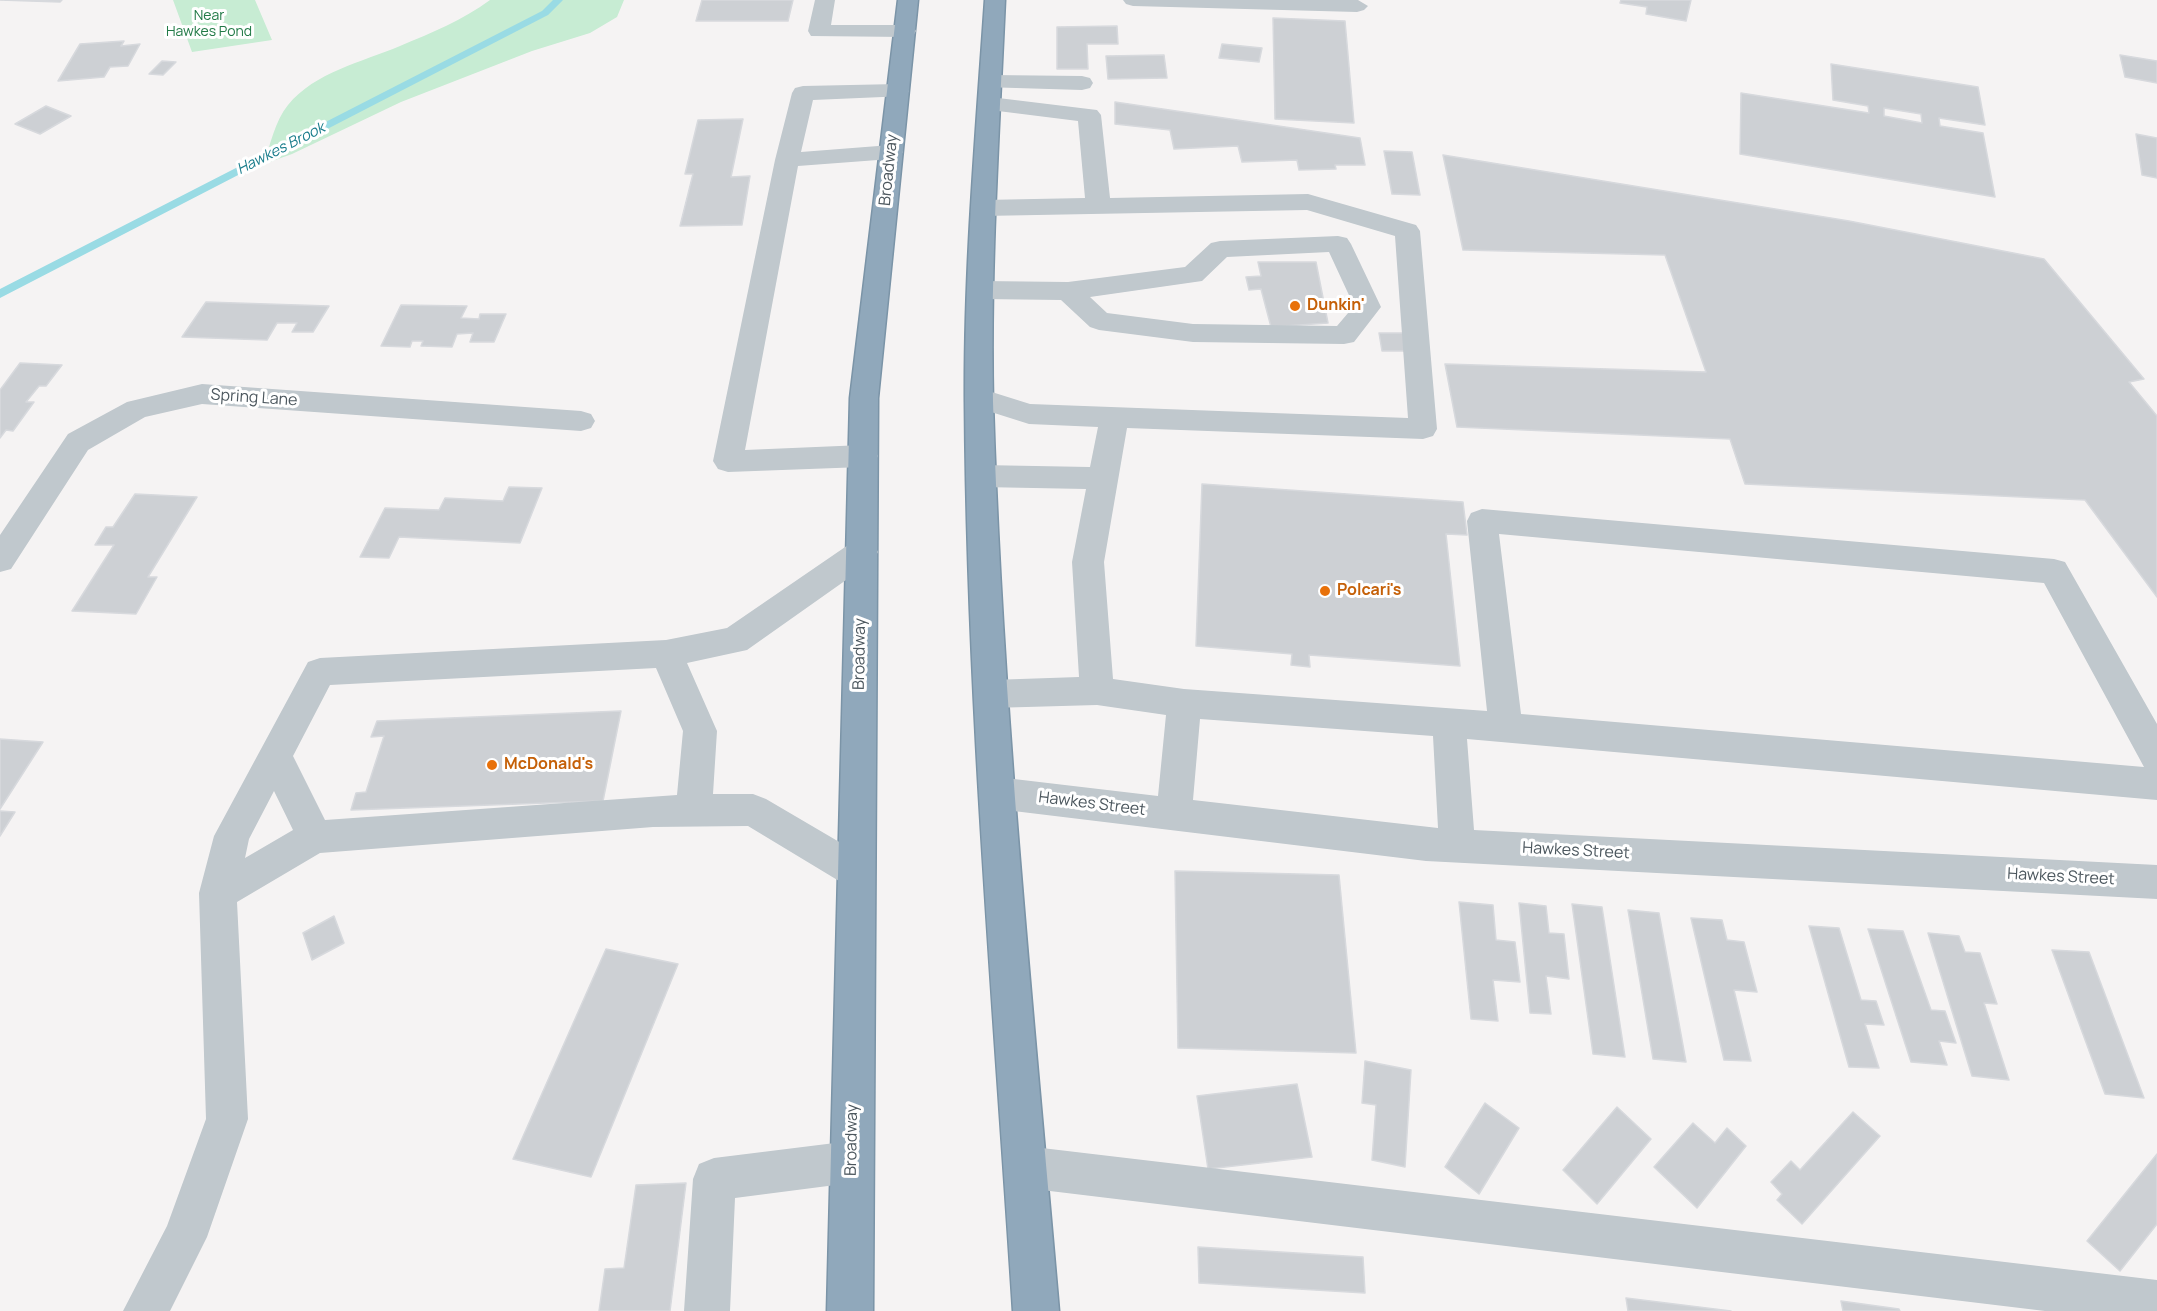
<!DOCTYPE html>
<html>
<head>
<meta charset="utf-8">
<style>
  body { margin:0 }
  canvas { display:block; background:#f5f3f3 }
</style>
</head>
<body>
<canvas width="2157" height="1311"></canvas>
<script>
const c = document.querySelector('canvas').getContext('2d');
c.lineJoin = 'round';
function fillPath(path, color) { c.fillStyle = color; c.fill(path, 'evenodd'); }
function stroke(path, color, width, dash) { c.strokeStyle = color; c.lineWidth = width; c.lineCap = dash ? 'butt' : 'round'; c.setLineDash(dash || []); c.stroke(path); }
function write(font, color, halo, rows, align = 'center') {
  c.font = font + ' Manrope,sans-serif'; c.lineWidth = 6; c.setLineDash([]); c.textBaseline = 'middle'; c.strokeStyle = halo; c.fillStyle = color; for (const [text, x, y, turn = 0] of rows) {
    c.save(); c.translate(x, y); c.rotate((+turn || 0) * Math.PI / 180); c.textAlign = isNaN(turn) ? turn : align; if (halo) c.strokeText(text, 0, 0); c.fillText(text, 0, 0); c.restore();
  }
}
fillPath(new Path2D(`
  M173,0h82l17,40 -80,12z
  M490,0h134l-7,17 -27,16 -58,18 -131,51 -109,52 -28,10c6,-19 11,-43 24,-59 27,-33 74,-43 112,-59 31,-13 63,-26 90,-46z`), '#c7ecd3');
fillPath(new Path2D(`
  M553,0h10l-15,15 -548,283v-9l542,-278z`), '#99dbe4');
const building = new Path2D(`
  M0,0h62l-2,2z
  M702,0h91l-5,21h-92z
  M1621,0h70l-5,21 -40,-7 1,-7 -27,-4z
  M1273,18l72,3 9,102 -79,-4z
  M1117,26l1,18h-31l1,25h-31v-42z
  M124,41l-3,5 19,-2 -12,22 -18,1 -6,10 -46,4 22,-37z
  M1222,44l40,4 -3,14 -40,-4z
  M1164,55l3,23 -59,1 -2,-23z
  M2120,55l37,6v22l-32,-6z
  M162,61l14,1 -13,13 -14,-1z
  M1831,64l147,23 7,38 -46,-7 1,8 43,7 12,64 -255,-43 1,-61 128,20 -1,-7 -35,-6zM1884,108l37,6 1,9 -38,-7z
  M1115,102l245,36 5,27h-30l1,4 -37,1 -2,-10 -55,2 -4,-16 -64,3 -4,-19 -55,-6z
  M46,106l25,10 -31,18 -25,-10z
  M743,119l-12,58 19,-1 -8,49 -62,1 13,-52h-8l13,-54z
  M2136,134l21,4v40l-15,-3z
  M1384,151l28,1 8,43 -28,-1z
  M1443,155l406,66 195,38 100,120 -15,3 28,34v181l-72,-97 -340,-16 -15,-45 -273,-12 -12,-63 261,8 -41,-117 -202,-5z
  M1258,262h58l12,61 -57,4 -10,-38 -12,1 -3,-13 15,-1z
  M206,302l123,4 -16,26h-21l5,-9h-20l-10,17 -85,-3z
  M401,305l66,1 -6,12 18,1 1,-5h26l-12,28h-24l3,-9 -16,1 -5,13 -31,-1 2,-5h-11l-2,6 -29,-1z
  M1379,333h24l3,18h-24z
  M20,363l42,2 -16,21h-7l-13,16h8l-21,29 -7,-1 -6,8v-48z
  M1202,484l261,18 4,33 -21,-1 14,132 -151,-11 1,12 -19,-2 1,-11 -96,-8z
  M509,487l33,1 -22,55 -121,-6 -10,21 -29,-1 25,-49 54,2 6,-12 58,3z
  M135,494l62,3 -49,80h9l-21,37 -64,-3 42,-66h-19l11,-18h7z
  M621,711l-18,90 -252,9 5,-17 10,-1 18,-56 -13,1 6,-16z
  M0,739l43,3 -43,67z
  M0,811l15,1 -15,24z
  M1175,871l164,4 17,178 -178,-5z
  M1459,902l34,3 3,35 19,2 5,40 -27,-2 5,41 -27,-2z
  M1519,903l27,3 3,27 15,1 5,45 -23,-3 5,38 -21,-1z
  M1572,904l30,3 23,150 -32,-3z
  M1628,910l31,3 27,149 -33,-3z
  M334,916l10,27 -32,17 -9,-27z
  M1691,918l31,2 5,20 17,2 13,50 -23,-2 17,71 -27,-1z
  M1809,926l30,2 22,72 15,1 8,24 -19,-1 14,44 -30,-1z
  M1868,929l35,2 28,79 14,1 11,32 -17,-2 8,24 -36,-3z
  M1928,933l31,3 6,16 15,1 17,51 -13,-1 25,77 -37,-4z
  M606,949l72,15 -87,213 -78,-18z
  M2052,950l37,2 55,146 -39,-4z
  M1365,1061l46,9 -6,97 -33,-7 4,-55 -14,-2z
  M1297,1084l15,73 -104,12 -11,-73z
  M1485,1103l34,25 -40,66 -34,-27z
  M1617,1107l34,32 -54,65 -34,-34z
  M1853,1112l27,24 -78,88 -25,-24 5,-6 -11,-12 20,-21 9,9z
  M1693,1123l22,20 12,-15 19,18 -49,62 -43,-41z
  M2157,1154v70l-37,47 -33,-30z
  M686,1183l-16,128h-71l6,-42 19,-1 12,-83z
  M1198,1247l165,10 2,36 -166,-10z
  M1626,1298l105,13h-103z
  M1841,1301l58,8 1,2h-57z`);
fillPath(building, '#cdd0d4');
stroke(building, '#d7d9dd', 1.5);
const highway = new Path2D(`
  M898,0h20l-40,398 -5,913h-46l23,-913z
  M985,0h20c-6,134 -15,269 -12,402 9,304 40,606 66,909h-46c-19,-303 -46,-606 -48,-909 -1,-134 11,-268 20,-402z`);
stroke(highway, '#7b94a7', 3);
fillPath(new Path2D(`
  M815,0h20l-4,25h74l8,1 3,5 -3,5 -8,1 -94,-1 -3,-5z
  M1123,0h235l10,6 -4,4 -7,2 -224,-6 -7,-2z
  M991,75l91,1 8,2 3,5 -3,5 -8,2 -99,-3 -3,-5 3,-5z
  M898,84l8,2 3,5 -3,5 -93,4 -12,52 90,-7 8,2 4,5 -4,5 -8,2 -93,7 -53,284 118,-5 10,3 5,8 -5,8 -10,3 -135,5 -10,-3 -5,-8 62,-301 17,-67 3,-5 8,-2z
  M990,97l107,13 4,5 9,83 198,-4 108,31 4,6 17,198 -4,7 -10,3 -296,-11 -23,134 9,117 71,10 303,22 -20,-190 4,-8 11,-4 572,50 11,3 92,162v76l-690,-61 7,91 683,35v34l-731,-38 -429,-52 -13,-5 -5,-11 5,-11 13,-5 161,19 8,-81 -69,-10 -106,3 -12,-4 -5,-10 5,-10 12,-4 88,-3 -7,-115 14,-73 -105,-2 -10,-3 -5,-8 5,-8 10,-3 109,2 8,-40 -69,-3 -60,-19 -4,-7 4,-7 10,-3 51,16 378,14 -13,-182 -88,-26 -324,6 -9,-3 -3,-5 3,-5 9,-3 102,-2 -7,-77 -96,-12 -3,-5 3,-5zM1499,534l545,49 100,184 -623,-53zM1200,719l233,17 5,92 -245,-28z
  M1338,236l9,2 4,6 30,63 -27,35 -10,2 -151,-2 -94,-12 -9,-3 -29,-27 -79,-1 -9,-3 -4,-6 4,-6 9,-3 86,1 117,-15 26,-24 9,-2zM1329,252l25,54 -17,20 -144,-2 -86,-11 -17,-16 112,-16 25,-24z
  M202,384l379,27 10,3 4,7 -4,7 -10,3 -379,-27 -57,13 -57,33 -77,119 -11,3v-37l68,-101 59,-32z
  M862,540l11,3 5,9 -5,9 -126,89 -60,13 30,68 -4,63h40l13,5 104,61 5,12 -5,12 -13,5 -13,-5 -96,-58 -95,1 -333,26 -83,49 11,217 -41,118 -37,74h-47l44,-85 39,-107 -7,-226 15,-57 94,-174 12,-4 346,-18 61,-12 124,-85zM656,668l27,63 -6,64 -352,25 -32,-64 37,-71zM274,791l19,39 -48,28 4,-19z
  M851,1141l15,6 6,15 -6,15 -15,6 -116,15 -5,113h-46l9,-132 6,-15 15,-6z
  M1025,1146l1132,134v31h-112l-1020,-123 -15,-6 -6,-15 6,-15z`), '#c0c8cd');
fillPath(highway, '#90a8bb');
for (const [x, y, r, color] of [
  [1295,306,6,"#e8710a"],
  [1325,591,6,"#e8710a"],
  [492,765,6,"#e8710a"]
]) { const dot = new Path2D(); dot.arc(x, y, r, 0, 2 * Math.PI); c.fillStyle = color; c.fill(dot); stroke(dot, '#fff', 2); }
write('14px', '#227a47', '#fff', [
  ["Near",209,16],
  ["Hawkes Pond",209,32]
]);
write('italic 15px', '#1a7d8c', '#fff', [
  ["Hawkes Brook",281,149,-27]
]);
write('16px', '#4c575e', '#fff', [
  ["Broadway",889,170,-84],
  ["Spring Lane",254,398,4],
  ["Broadway",860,654,-89],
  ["Hawkes Street",1092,804,7],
  ["Hawkes Street",1576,851,3],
  ["Hawkes Street",2061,877,3],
  ["Broadway",852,1140,-89]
]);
write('bold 16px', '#c56008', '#fff', [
  ["Dunkin'",1307,306],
  ["Polcari's",1337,591],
  ["McDonald's",504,765]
], 'left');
</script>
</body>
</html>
